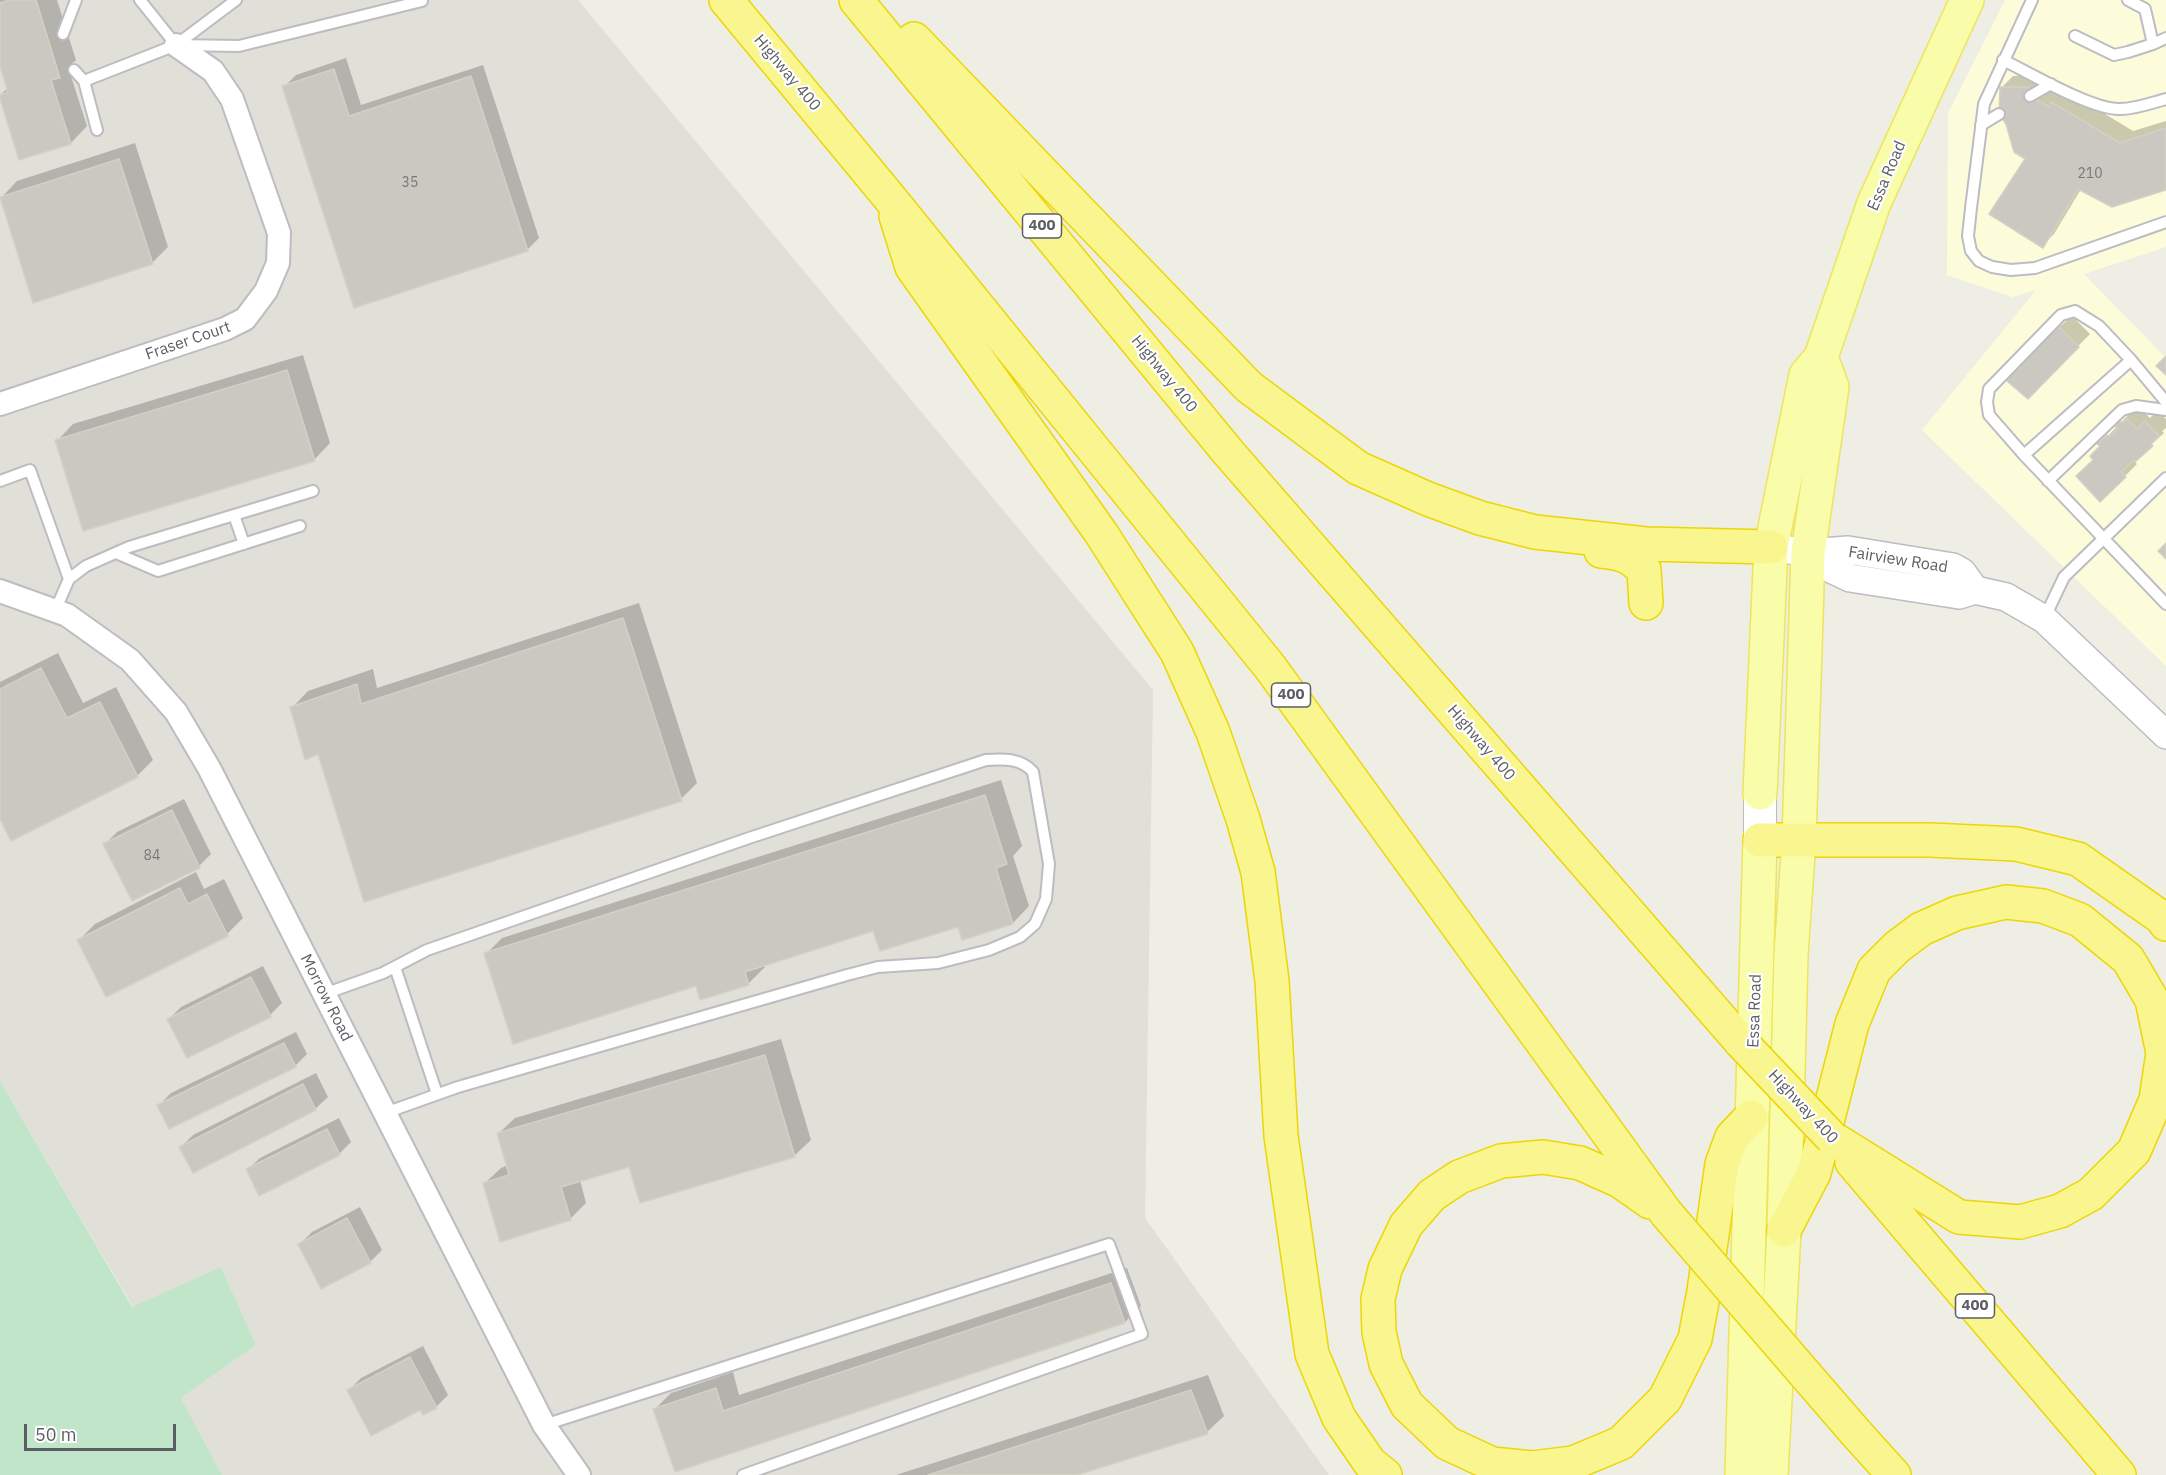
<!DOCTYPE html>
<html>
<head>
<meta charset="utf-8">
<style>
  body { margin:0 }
  #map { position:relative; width:2166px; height:1475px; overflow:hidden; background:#eeeee4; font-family:"IBM Plex Sans",sans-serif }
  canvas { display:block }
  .scale { position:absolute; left:24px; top:1424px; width:152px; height:27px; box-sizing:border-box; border:3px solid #5c5e64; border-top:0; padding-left:8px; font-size:18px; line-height:21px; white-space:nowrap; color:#5c5e64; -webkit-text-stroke:4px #fff; paint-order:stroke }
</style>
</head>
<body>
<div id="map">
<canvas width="2166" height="1475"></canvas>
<div class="scale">50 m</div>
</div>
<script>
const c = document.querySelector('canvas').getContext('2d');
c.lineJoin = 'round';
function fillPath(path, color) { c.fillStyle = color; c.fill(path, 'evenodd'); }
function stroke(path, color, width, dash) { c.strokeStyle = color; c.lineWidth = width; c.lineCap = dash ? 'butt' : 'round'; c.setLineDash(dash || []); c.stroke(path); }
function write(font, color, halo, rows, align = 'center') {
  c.font = font + ' "IBM Plex Sans",sans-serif'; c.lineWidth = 4.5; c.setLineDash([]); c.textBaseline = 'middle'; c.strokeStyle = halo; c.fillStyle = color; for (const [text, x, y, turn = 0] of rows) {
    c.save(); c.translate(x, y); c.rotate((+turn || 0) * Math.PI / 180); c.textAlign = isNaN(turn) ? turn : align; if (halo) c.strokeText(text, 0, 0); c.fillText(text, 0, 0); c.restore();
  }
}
fillPath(new Path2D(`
  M2005,0h161v247l-82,27 82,84v308l-244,-236 114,-140 -24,7 -65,-22 1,-162z`), '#fdfcda');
fillPath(new Path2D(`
  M0,0h578l575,690 -8,528 184,257h-1107l-41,-77 75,-53 -35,-78 -88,40 -133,-226z`), '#e0dfd8');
fillPath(new Path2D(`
  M0,1081l132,226 89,-40 35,78 -75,53 41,77h-222z`), '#c1e5c9');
fillPath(new Path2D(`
  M0,0h57l19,60 -8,7 19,59 -16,17 -51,15 -20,-63 8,-7 -8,-27z
  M346,58l15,47 122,-40 56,173 -12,12 -243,-163 12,-12z
  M2041,75l92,56 33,-10v67l-85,1 -27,45 -12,12 -15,-88 -26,-70 12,-12z
  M135,143l33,104 -16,16 -151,-65 16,-17z
  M2072,316l18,18 -62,63 -7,-36z
  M303,355l27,88 -16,17 -257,-19 16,-17z
  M2140,408l10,10 8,-8 8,9v9l-4,3 2,2 -30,28 3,3 -12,12 -30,-16 7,-14 -2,-2 33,-34 2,2z
  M639,603l58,180 -16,16 -389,-91 16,-17 65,-22 4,19z
  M58,653l25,50 33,-16 37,73 -16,16 -137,39v-133z
  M1001,780l21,66 -9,10 16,50 -16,17 -50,16 -4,-14 -85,4 -110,35 1,3 -16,16 -48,16 -4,-14 -211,-31 16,-16z
  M184,799l27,55 -12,12 -94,-22 12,-12z
  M196,872l8,17 20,-10 19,39 -16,16 -148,6 16,-16z
  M263,966l19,37 -12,12 -101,4 12,-12z
  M296,1032l11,22 -12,12 -136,39 12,-12z
  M781,1039l30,101 -17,16 -163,9 -51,15 6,23 -16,16 -86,-35 17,-16 7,-3 -10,-31 17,-16z
  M316,1073l12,24 -13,12 -122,62 -12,-24 12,-12z
  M339,1118l12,24 -12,12 -92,16 13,-12z
  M360,1207l22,43 -12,12 -70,-18 12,-12z
  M1127,1268l14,38 -16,16 -450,148 -20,-61 16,-16 62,-21 6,23z
  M423,1346l25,49 -12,12 -15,1 -72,-18 12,-12z
  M1208,1375l16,41 -17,16 -135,43h-176z`), '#0003');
const building = new Path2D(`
  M9,0h27l24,78 -9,2 20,64 -52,16 -19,-61v-4l8,-3 -8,-26v-63z
  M334,69l15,47 122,-40 57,175 -174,57 -72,-222z
  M2000,87h29l1,9 20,11 1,-5 69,41 46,-15v62l-54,17 -34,-18 -35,59 -54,-34 36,-55 -11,-7 -8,-28 -7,-10z
  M119,159l34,105 -120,39 -33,-106z
  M2059,327l20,20 -51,52 -20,-17 -1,-9z
  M2166,356v19l-10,-9z
  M287,370l28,91 -232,70 -28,-91z
  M2127,419l10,10 8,-8 14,15 -8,8 2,2 -18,16 -1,-2 -13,12 5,5 -26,25 -24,-26 17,-16 -3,-4 10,-10 -3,-2 10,-9 2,2 9,-8 -3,-3 5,-5 2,2z
  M2166,543v16l-8,-8z
  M623,618l59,183 -318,101 -46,-148 -13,6 -15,-53 67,-23 4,20z
  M41,668l26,50 33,-16 38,75 -127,64 -11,-22v-130z
  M985,795l22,69 -11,4 17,56 -51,16 -4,-13 -78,24 -7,-20 -128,41 4,13 -49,15 -4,-14 -183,58 -29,-91z
  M172,810l28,58 -68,33 -29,-57z
  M180,888l8,16 19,-10 21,42 -122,61 -29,-57z
  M251,977l20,40 -84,41 -20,-39z
  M284,1043l12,24 -127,62 -12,-24z
  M765,1055l30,102 -155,46 -11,-36 -68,20 10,33 -71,22 -17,-59 26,-8 -12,-42z
  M303,1084l13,26 -123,63 -14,-26z
  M327,1129l13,26 -81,41 -13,-27z
  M347,1218l24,45 -50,26 -23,-45z
  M1111,1283l14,40 -450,149 -22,-63 63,-21 7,23z
  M410,1357l27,51 -14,7 -3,-5 -49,26 -24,-46z
  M1191,1390l17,44 -131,41h-149z`);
fillPath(building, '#cac8c1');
stroke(building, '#d3d1c3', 1.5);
const service = new Path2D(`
  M140,0l36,45 63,1 183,-45
  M2032,0l-48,104 -13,104 -3,28 3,15 8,10 13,6 19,3 24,-2 131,-46
  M2128,0l17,9 8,35 13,-6
  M63,34l13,-34
  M2075,36l39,19 14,-3 25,-8
  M2003,60c27,13 89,50 117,49 16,0 31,-6 46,-10
  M74,70l10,11 13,49
  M84,81l92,-36 60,-45
  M2030,96l21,-12
  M1981,125l18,-11
  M2166,402l-35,-42 -32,-34 -24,-15 -14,4 -72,74 -2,13 2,13 35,40 142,149
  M2024,455l107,-95
  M0,481l30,-11 39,109
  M2048,481l74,-71 14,-4 30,4
  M234,515l10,29
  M116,553l42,18 142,-45
  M55,611l14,-32 17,-13 43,-19 184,-56
  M2044,619l20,-42 102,-99
  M395,967l42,127
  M324,994l59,-21 44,-23 322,-112 237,-78c18,-1 35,-2 47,12l16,92 -3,35 -11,25 -15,13 -31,13 -51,13 -60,4 -31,8 -389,112 -73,26
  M544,1425l565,-181 33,90 -399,141`);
const minor = new Path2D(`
  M0,404l225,-75 20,-10 21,-28 12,-28 1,-30 -47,-134 -19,-28 -37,-26
  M0,591l67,24 63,45 46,52 33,56 335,657 35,50`);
const tertiary = new Path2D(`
  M1771,547l37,6 40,-3 105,17 9,5 13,18
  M1808,553l23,16 19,9 109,17 16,-5 31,7 38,22 122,116`);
const secondary = new Path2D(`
  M1760,840v-47`);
const primary = new Path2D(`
  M1760,793l11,-246 35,-172 15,-18 53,-154 93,-203
  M1742,1475l18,-635
  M1771,1475l13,-245 7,-276 8,-114 9,-287 24,-166 -11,-30`);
const motorway = new Path2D(`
  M726,0l163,197 381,470 396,546
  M856,0l372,452 513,590
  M914,39l335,348 109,81 70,31 52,19 55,14 111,12 125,3
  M896,216l16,51 189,266 76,119 36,80 30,87 15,53 14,109 9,155 31,218 27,64 31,45 15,12
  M1601,551c21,2 29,5 43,19l2,33
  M1760,840h170l86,4 62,15 84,59 4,6
  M1852,1162l267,313
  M1650,1202l-30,-21 -40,-18 -37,-6 -42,4 -42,16 -27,18 -26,30 -21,44 -7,30 1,33 7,32 21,41 40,38 45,21 40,4 41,-5 48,-20 44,-44 30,-60 9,-48 18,-127 10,-27 19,-20
  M1784,1230l30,-57 38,-149 22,-54 23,-23 24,-18 36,-16 49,-11 37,4 37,14 48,39 24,41 11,53 -7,47 -22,51 -43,43 -31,17 -40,11 -61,-5 -127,-79
  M1856,1433l38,42`);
stroke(service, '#bcbcc2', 14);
stroke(minor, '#bcbcc2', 26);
stroke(tertiary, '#bcbcc2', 30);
stroke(secondary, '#babbc2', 34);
stroke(primary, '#eee45d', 36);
stroke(motorway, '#ecd606', 36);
stroke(service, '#fff', 10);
stroke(minor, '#fff', 22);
stroke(tertiary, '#fff', 27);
stroke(secondary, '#fff', 32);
stroke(primary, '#f9fdaa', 33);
stroke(motorway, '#faf68f', 33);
const motorwayBridge = new Path2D(`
  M1741,1042l91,96
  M1666,1213l190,220`);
stroke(motorwayBridge, '#ecd606', 36, []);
stroke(motorwayBridge, '#faf68f', 33);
write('14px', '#78787b', null, [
  ["210",2090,174],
  ["35",410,183],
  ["84",152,856]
]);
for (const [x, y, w] of [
  [1042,226,39],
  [1291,695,39],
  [1975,1306,39]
]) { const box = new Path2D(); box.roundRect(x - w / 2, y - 12, w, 24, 4.5); c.fillStyle = '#fff'; c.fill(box); stroke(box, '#5c5e64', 1.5); }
write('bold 15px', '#5c5e64', null, [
  ["400",1042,226],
  ["400",1291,695],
  ["400",1975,1306]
]);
write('16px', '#5c5e64', '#fff', [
  ["Highway 400",787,73,50],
  ["Essa Road",1887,176,-67],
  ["Fraser Court",188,341,-19],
  ["Highway 400",1164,374,51],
  ["Fairview Road",1898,560,9],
  ["Highway 400",1481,743,49],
  ["Morrow Road",326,998,63],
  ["Essa Road",1755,1011,-88],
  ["Highway 400",1803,1107,47]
]);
</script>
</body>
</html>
